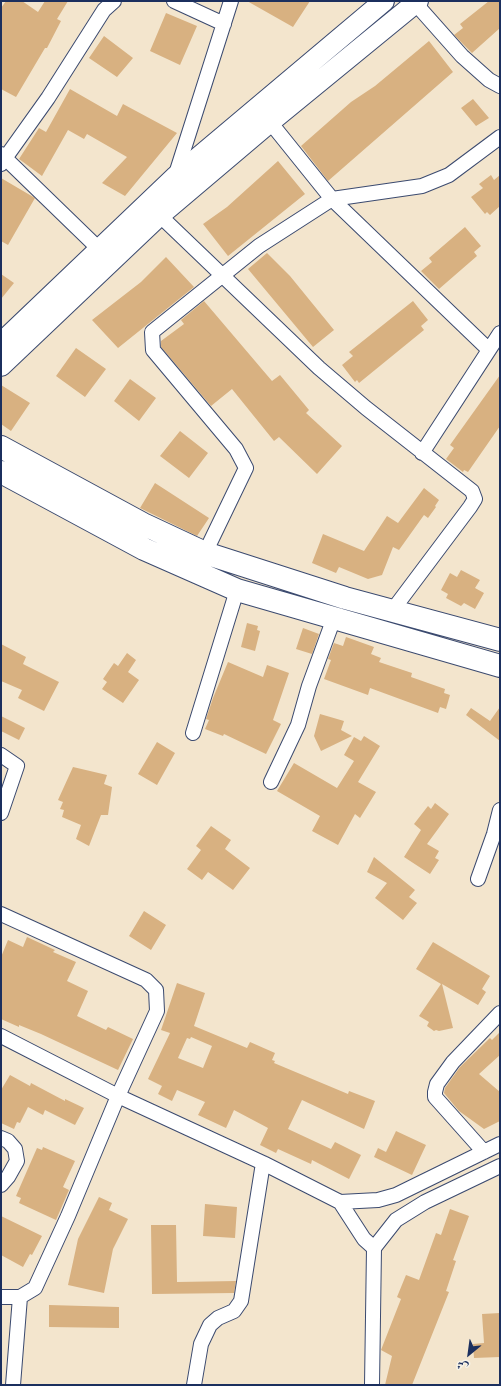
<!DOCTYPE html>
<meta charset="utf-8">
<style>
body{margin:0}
#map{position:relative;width:501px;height:1386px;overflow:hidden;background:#f3e5cd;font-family:Vollkorn,Amiri,serif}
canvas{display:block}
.frame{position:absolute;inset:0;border:2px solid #1b2f5e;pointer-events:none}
.north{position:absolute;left:449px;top:1334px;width:40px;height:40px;-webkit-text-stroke:3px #f7f3e8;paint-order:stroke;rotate:209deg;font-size:11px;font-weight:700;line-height:16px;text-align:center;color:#1b2f5e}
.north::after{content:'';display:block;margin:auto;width:14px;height:18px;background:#1b2f5e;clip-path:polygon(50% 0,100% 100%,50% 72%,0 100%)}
</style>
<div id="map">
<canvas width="501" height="1386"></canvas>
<div class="frame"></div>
<div class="north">ش</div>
</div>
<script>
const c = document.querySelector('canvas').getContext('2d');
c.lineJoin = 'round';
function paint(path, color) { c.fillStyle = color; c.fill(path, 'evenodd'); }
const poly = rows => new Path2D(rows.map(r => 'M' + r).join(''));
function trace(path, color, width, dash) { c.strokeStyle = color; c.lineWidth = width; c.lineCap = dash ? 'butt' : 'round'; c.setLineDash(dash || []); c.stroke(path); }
paint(poly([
 [6,1,22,1,38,12,45,1,68,1,57,19,61,21,47,48,45,48,16,97,1,89,1,8],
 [247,1,310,1,293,27],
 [489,1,500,1,500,28,472,53,454,35,463,28,460,24],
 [166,13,197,26,180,65,150,51],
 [104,36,133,58,117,77,89,58],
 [429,41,453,72,328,181,301,146,351,102,375,86],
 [70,89,117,116,123,104,177,133,125,196,102,183,127,157,87,134,84,139,68,130,42,176,19,159,39,128,46,132],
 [473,99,489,118,476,126,461,108],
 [278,161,305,194,228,256,203,224,227,207],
 [491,175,494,180,500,175,500,206,490,215,487,212,485,214,471,197,483,188,479,184],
 [1,178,35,198,8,245,1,241],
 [465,227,481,246,474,252,477,256,439,289,421,271,432,262,429,258],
 [267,253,290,276,334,330,313,347,248,269],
 [166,257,194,287,118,348,92,320,141,282],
 [1,274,14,283,1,299],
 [204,301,272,381,280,375,309,410,306,413,342,446,317,474,279,437,274,441,232,389,211,406,161,347,161,341,184,324,181,320],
 [413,301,428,320,421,326,424,330,359,383,357,380,355,382,342,365,353,356,349,352],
 [76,348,106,369,85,397,56,376],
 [500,375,500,426,468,472,464,470,463,472,446,459,454,448,450,445],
 [130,379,156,398,139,421,114,401],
 [1,385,30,403,11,431,1,424],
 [180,431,208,453,189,478,160,456],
 [155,483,209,518,197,536,140,508],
 [424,488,439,500,435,506,436,507,428,518,424,515,399,550,393,547,382,575,368,579,339,567,336,573,312,563,323,534,364,551,387,516,398,523],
 [461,570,480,580,475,588,484,593,475,609,464,603,461,606,446,598,448,594,441,590,450,573,457,577],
 [247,623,258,626,257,630,260,631,255,651,241,647],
 [303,628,319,634,312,654,296,649],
 [346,637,374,647,371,654,381,658,379,662,412,673,411,677,445,689,444,693,450,695,446,709,440,707,438,713,370,688,368,695,324,679,331,660,328,659,334,643,343,646],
 [1,644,26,657,23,664,59,682,44,711,18,698,22,690,1,681],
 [127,653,136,660,128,672,139,680,123,703,102,689,107,682,103,679,114,663,118,666],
 [228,662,263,677,267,665,289,673,273,720,281,724,266,754,224,734,223,736,205,729,209,720,206,719,213,698],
 [500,707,500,741,466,715,471,708,490,721],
 [320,714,344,721,341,730,352,736,321,751,314,736],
 [1,716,25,728,19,740,1,731],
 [364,736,380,746,358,782,376,792,360,818,355,814,338,845,312,831,320,816,277,791,294,763,337,788,354,761,344,755,354,737,361,741],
 [157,742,175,753,157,785,138,774],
 [73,767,107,775,104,784,112,787,108,815,101,815,89,846,76,839,81,825,62,817,64,810,60,809,63,802,58,800],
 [435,803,449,814,427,844,439,851,435,858,439,860,430,874,404,857,421,830,414,824,428,806,431,809],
 [211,826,231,840,225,849,250,868,233,890,208,872,202,880,187,869,201,850,196,846],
 [374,857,415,890,409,897,417,903,403,920,375,898,387,883,367,872],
 [144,911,166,925,151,950,129,936],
 [27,937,55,950,53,952,76,962,67,981,88,991,77,1016,106,1030,108,1027,133,1039,118,1070,41,1034,19,1025,19,1027,1,1019,1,957,8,940,23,947],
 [433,942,490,976,482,989,486,992,478,1005,442,984,453,1028,439,1031,436,1030,434,1031,427,1026,429,1022,419,1016,441,984,416,969],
 [177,983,205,993,194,1026,247,1048,250,1042,275,1053,272,1060,275,1061,274,1063,348,1094,349,1091,375,1101,364,1129,302,1100,288,1129,331,1149,335,1142,361,1155,349,1179,312,1160,311,1164,278,1149,276,1153,260,1145,268,1128,234,1110,226,1128,198,1115,205,1102,177,1090,172,1101,158,1094,162,1086,148,1079,170,1033,161,1030],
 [191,1037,212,1046,203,1068,178,1058,187,1038,190,1039],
 [500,1032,500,1055,479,1074,500,1092,500,1121,484,1129,459,1111,444,1093,445,1088,460,1067,490,1038,492,1040],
 [10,1075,30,1086,31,1083,65,1101,65,1099,84,1108,75,1125,45,1110,43,1115,28,1107,20,1123,17,1122,14,1129,1,1123,1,1090],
 [396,1131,426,1145,412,1175,374,1157,378,1148,386,1152],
 [43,1147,75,1161,63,1187,69,1190,56,1220,19,1203,21,1198,16,1196,37,1148,42,1150],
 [99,1197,112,1203,109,1210,128,1219,113,1249,104,1293,68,1285,78,1239],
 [205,1204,237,1207,235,1238,203,1236],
 [450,1209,469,1216,453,1260,456,1261,446,1291,449,1292,412,1385,385,1385,392,1356,381,1350,401,1299,397,1297,406,1275,419,1280,436,1233,441,1235],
 [1,1216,42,1236,32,1255,30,1254,23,1267,1,1255],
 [151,1225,176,1225,177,1282,236,1281,234,1293,152,1294],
 [49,1305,119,1307,119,1328,49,1327],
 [500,1313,500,1357,474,1358,473,1344,484,1343,482,1314]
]), '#d8b181');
const street = poly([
 [174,1,224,24],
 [415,3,462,56,489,80,500,86],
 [270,122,332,199,489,350],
 [1,154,99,249],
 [1,164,48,98,104,10,114,1],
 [175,177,231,1],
 [153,209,319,368,366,408,472,491,475,499,470,507,392,611],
 [422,453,500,333],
 [205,553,246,468,236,449,153,350,152,332,259,246,332,199,422,186,449,175,500,137],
 [193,733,237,590],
 [1,755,17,766,1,813],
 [271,782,298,725,309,686,334,618],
 [478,879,494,834,500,810],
 [1,914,146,980,156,990,157,1011,118,1096,68,1216,35,1288,20,1297,1,1297],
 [1,1036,118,1096,263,1163,340,1202,378,1200,396,1195,500,1144],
 [1,1138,8,1141,15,1149,17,1161,8,1177,1,1185],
 [484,1152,435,1097,435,1092,437,1084,453,1062,500,1013],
 [340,1202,364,1239,374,1248],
 [13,1385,20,1297],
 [194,1385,201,1344,210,1325,218,1318,234,1311,241,1301,263,1163],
 [372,1385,374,1248,396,1220,425,1202,500,1166]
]);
const secondary = poly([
 [1,343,175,177,384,1],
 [1,366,159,216,270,122,418,1]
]);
const primary = poly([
 [1,447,143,524,205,553,345,598,500,640],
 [1,472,144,549,237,590,500,666]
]);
trace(street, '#3b4a6f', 16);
trace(secondary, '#3b4a6f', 22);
trace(primary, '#3b4a6f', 24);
trace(street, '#fff', 14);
trace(secondary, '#fff', 20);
trace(primary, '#fff', 22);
</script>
